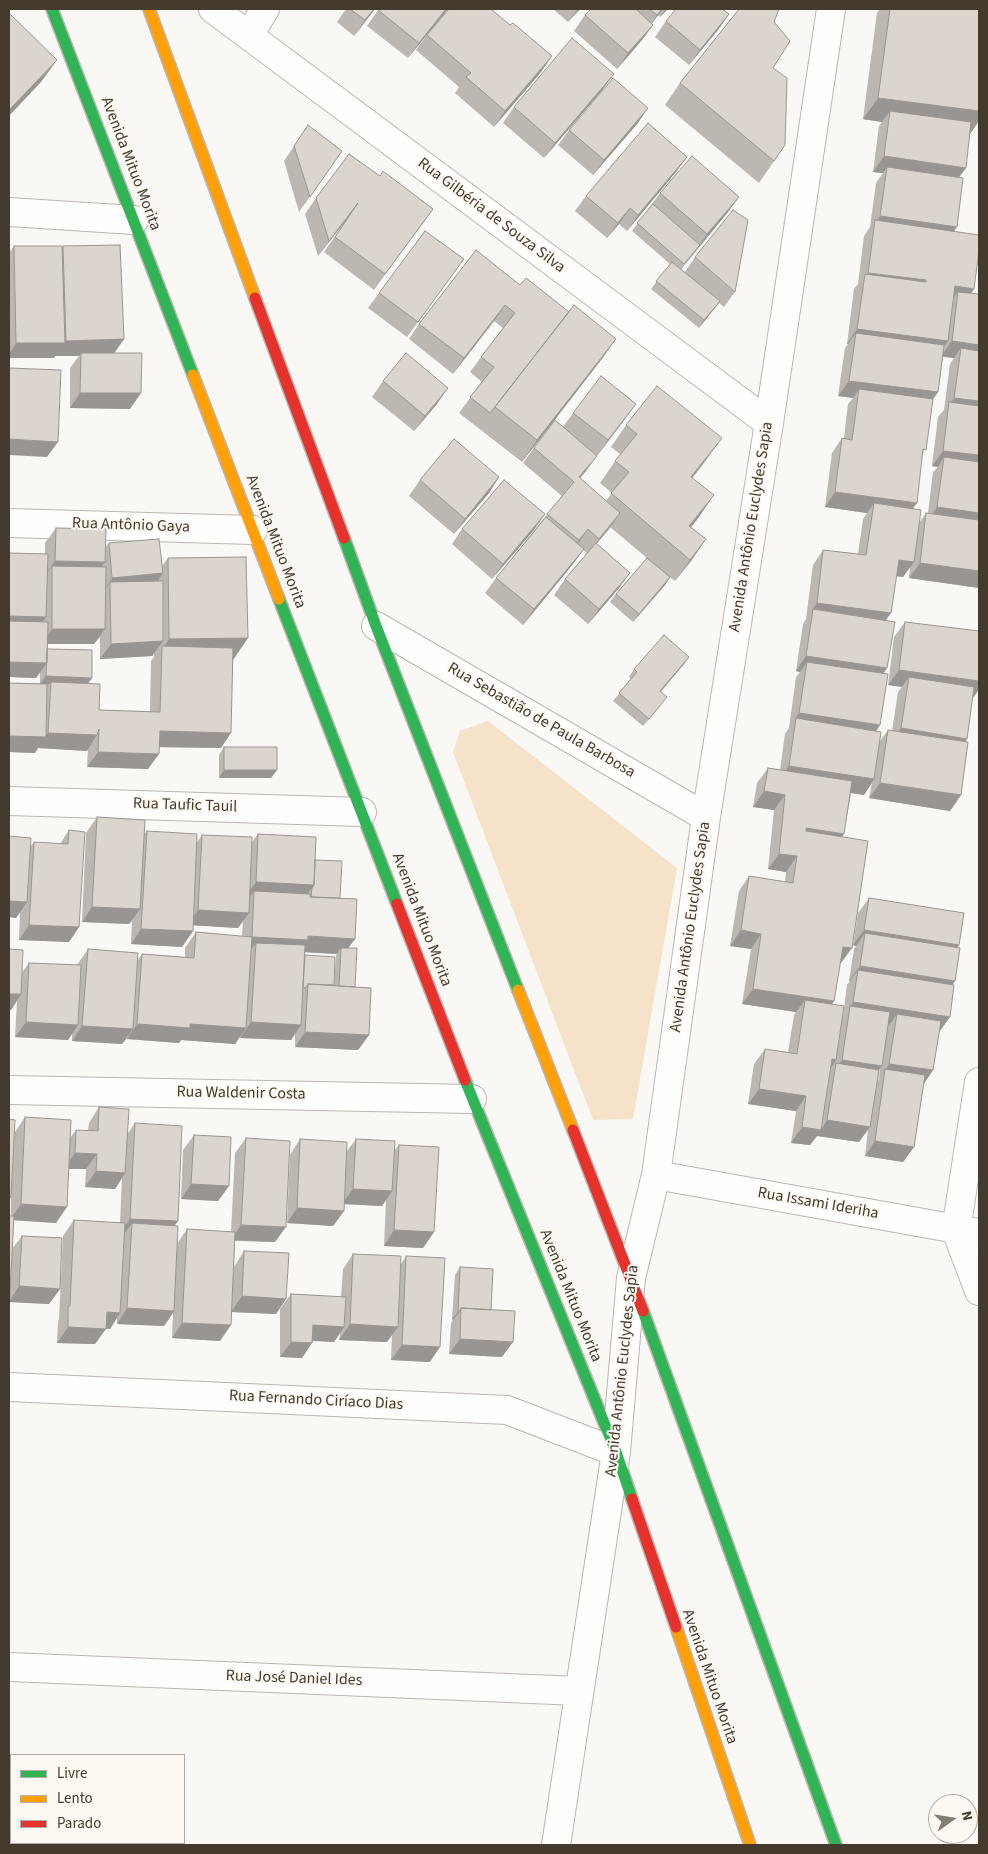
<!DOCTYPE html>
<meta charset="utf-8">
<style>
body{margin:0}
#map{position:relative;width:988px;height:1854px;overflow:hidden;background:#faf8f5;font-family:"Source Sans 3",sans-serif}
canvas{display:block}
.frame{position:absolute;inset:0;border:10px solid #443b2e;pointer-events:none}
.legend{position:absolute;left:10px;top:1754px;width:175px;height:90px;box-sizing:border-box;background:#fdf8f2;border:1px solid #b3aca4;margin:0;padding:6px 9px;list-style:none;font-size:15px;color:#443b2e}
.legend li{display:flex;align-items:center;gap:10px;height:25px}
.legend b{width:25px;border:1px solid #b3aca4}
.north{position:absolute;left:928px;top:1794px;width:50px;height:50px;box-sizing:border-box;background:#fdf8f2;border:1px solid #b3aca4;border-radius:50%;rotate:77deg;font-size:14px;font-weight:700;line-height:20px;text-align:center;color:#443b2e}
.north::after{content:'';display:block;margin:auto;width:18px;height:22px;background:#847d74;clip-path:polygon(50% 0,100% 100%,50% 72%,0 100%)}
</style>
<div id="map">
<canvas width="988" height="1854"></canvas>
<div class="frame"></div>
<ul class="legend">
<li><b style="height:6px;background:#30b455"></b>Livre</li>
<li><b style="height:6px;background:#ff9f0a"></b>Lento</li>
<li><b style="height:6px;background:#e5322d"></b>Parado</li>
</ul>
<div class="north">N</div>
</div>
<script>
const c = document.querySelector('canvas').getContext('2d');
c.lineJoin = 'round';
function paint(path, color) { c.fillStyle = color; c.fill(path, 'evenodd'); }
const poly = rows => new Path2D(rows.map(r => 'M' + r).join(''));
function trace(path, color, width, dash) { c.strokeStyle = color; c.lineWidth = width; c.lineCap = dash ? 'butt' : 'round'; c.setLineDash(dash || []); c.stroke(path); }
function drawText(font, color, halo, rows, align = 'center') {
  c.font = font + ' "Source Sans 3",sans-serif'; c.lineWidth = 4; c.setLineDash([]); c.textBaseline = 'middle'; c.strokeStyle = halo; c.fillStyle = color; for (const [text, x, y, turn = 0] of rows) {
    c.save(); c.translate(x, y); c.rotate((+turn || 0) * Math.PI / 180); c.textAlign = isNaN(turn) ? turn : align; if (halo) c.strokeText(text, 0, 0); c.fillText(text, 0, 0); c.restore();
  }
}
paint(poly([
 [488,721,677,868,633,1119,593,1120,453,752,460,731]
]), '#f6e2c8');
const street = poly([
 [213,9,769,423],
 [249,35,265,9],
 [9,212,134,220],
 [9,523,253,530],
 [376,626,706,817],
 [9,801,362,812],
 [979,1082,956,1230,979,1291],
 [9,1090,472,1099],
 [656,1175,979,1233],
 [9,1387,507,1410,616,1452],
 [9,1667,579,1691],
 [556,1845,616,1452,631,1278,656,1175,706,817,769,423,831,9]
]);
const fast = poly([
 [52,9,193,375],
 [344,538,376,626,518,990],
 [279,599,397,904],
 [465,1080,616,1452,632,1499],
 [643,1311,836,1845]
]);
const slow = poly([
 [149,9,255,298],
 [193,375,279,599],
 [518,990,573,1130],
 [676,1627,750,1845]
]);
const jam = poly([
 [255,298,344,538],
 [397,904,465,1080],
 [573,1130,643,1311],
 [632,1499,676,1627]
]);
trace(street, '#bbb6af', 30);
trace(fast, '#bbb6af', 14);
trace(slow, '#bbb6af', 14);
trace(jam, '#bbb6af', 14);
trace(street, '#fefefe', 28);
trace(fast, '#30b455', 11);
trace(slow, '#ff9f0a', 11);
trace(jam, '#e5322d', 11);
paint(poly([
 [346,9,375,9,354,36,337,22],
 [379,9,448,9,408,58,367,26],
 [553,9,580,9,568,22],
 [591,9,668,9,660,17,658,15,652,23,653,25,642,40,617,69,574,31,585,15],
 [880,9,979,9,970,134,959,177,954,231,971,293,979,588,909,578,910,567,903,577,896,576,886,620,884,674,876,731,880,741,888,730,892,731,898,692,902,687,888,685,894,637,905,622,974,697,972,696,967,739,964,742,961,795,950,811,869,798,872,783,864,795,851,793,844,834,842,837,841,963,840,963,834,1001,832,1004,843,1016,847,985,850,981,849,981,854,949,856,946,853,945,858,913,869,898,959,945,956,948,955,981,952,985,950,1017,939,1032,933,1070,924,1084,914,1147,903,1162,865,1156,868,1129,859,1142,817,1136,810,1145,791,1143,796,1111,748,1104,754,1064,765,1049,788,1052,794,1015,796,1012,742,1004,751,949,730,946,739,891,749,876,785,882,786,872,768,869,774,810,753,807,757,783,768,768,780,770,785,734,789,728,796,677,800,672,796,671,803,624,806,619,813,565,823,550,858,554,863,519,867,513,825,507,832,453,842,438,844,438,848,404,853,398,838,396,845,348,848,344,847,344,854,289,858,284,864,236,870,227,876,183,883,173,873,172,879,126,882,122,863,119,877,13],
 [943,357,954,358,950,364,944,410,938,417,932,466,938,467,933,472,928,513,926,513,919,523,913,508,933,399,938,392],
 [880,1068,879,1079,878,1081,879,1070],
 [729,14,718,30,689,65,655,37,666,21],
 [774,22,773,68,785,145,759,183,665,105,680,83],
 [510,25,552,56,541,72,494,127,455,93,459,87,416,50,427,35],
 [603,89,544,158,503,123,514,107],
 [638,123,593,175,558,145,569,130],
 [308,125,342,151,299,212,284,161],
 [687,157,676,172,627,231,619,224,607,238,575,211,586,196],
 [380,176,433,209,374,290,324,252,347,219,318,256,305,214,316,198],
 [660,193,728,212,681,269,685,272,695,257,735,292,724,307,719,303,699,328,651,289,670,264,632,231],
 [14,246,62,248,63,246,124,339,114,353,130,409,70,408,70,368,79,356,55,356,54,358,9,358,9,253],
 [453,274,407,337,368,308,379,293],
 [520,285,616,339,601,360,522,462,459,413,482,382,470,372,503,328,494,321,453,374,409,339,419,324],
 [383,381,437,404,414,431,372,397],
 [573,413,625,419,597,456,591,452,586,471,580,478,606,501,612,493,600,483,620,454,611,447,626,425,706,460,692,478,699,517,691,527,706,539,691,561,675,581,670,577,665,585,633,622,610,602,616,594,647,558,610,527,596,544,619,588,588,624,554,595,565,579,587,553,583,550,573,564,523,625,485,593,496,578,562,496,523,463,534,448,563,427],
 [499,477,489,493,454,534,409,496,420,480],
 [56,528,105,548,109,543,162,566,168,558,248,638,233,659,221,748,159,747,148,769,87,767,88,749,87,751,38,748,35,753,9,752,9,683,40,683,40,672,36,678,9,677,9,553,45,554,45,543],
 [100,637,100,659,152,656,154,654,154,657,151,661,150,712,99,710,88,683,92,678,47,649,47,644,94,644],
 [462,529,534,530,492,579,452,544],
 [689,657,684,664,661,692,661,705,643,726,613,701,631,679,629,677,634,669],
 [224,747,271,778,219,778,219,755],
 [97,817,144,834,147,831,197,842,202,835,252,842,258,834,315,860,340,898,355,939,348,948,355,987,369,1035,358,1050,295,1047,295,1033,291,1040,240,1038,241,1035,235,1044,181,1040,179,1043,127,1039,127,1038,122,1044,72,1041,72,1034,68,1040,15,1037,17,1001,11,1010,22,972,29,963,77,965,88,949,137,961,142,954,185,957,185,948,196,932,242,936,243,921,238,928,193,925,193,931,182,947,131,944,132,921,129,924,82,922,86,833],
 [305,952,337,954,336,956,334,985,305,955],
 [69,830,79,927,69,942,19,940,20,912,16,918,9,917,9,836,31,846,34,842,60,844],
 [99,1107,128,1133,135,1123,175,1225,177,1244,187,1229,231,1232,235,1153,246,1138,275,1242,235,1241,234,1267,244,1251,286,1299,276,1314,232,1312,220,1341,172,1338,173,1313,164,1326,117,1324,117,1318,110,1329,106,1328,95,1344,57,1343,58,1321,59,1319,63,1236,74,1220,120,1223,122,1178,115,1189,85,1187,86,1169,69,1169,56,1223,14,1220,12,1249,22,1236,60,1289,49,1304,10,1302,11,1197,9,1201,9,1119,15,1132,25,1117,70,1138,76,1130,88,1130,89,1123],
 [194,1135,229,1186,218,1201,181,1199,183,1150],
 [300,1139,347,1151,356,1139,394,1151,399,1145,434,1232,423,1248,384,1246,386,1200,382,1206,344,1204,344,1211,333,1226,287,1223,290,1155],
 [353,1254,401,1264,406,1256,430,1362,391,1360,392,1334,387,1342,339,1340,340,1333,334,1342,313,1341,302,1358,280,1357,280,1309,291,1294,341,1297,343,1269],
 [460,1267,491,1310,502,1357,449,1354,451,1323,453,1320,452,1319,455,1275]
]), '#bcb7b1');
paint(poly([
 [374,9,375,9,354,36,365,20],
 [446,9,448,9,408,58,419,43],
 [578,9,580,9,568,22],
 [662,9,663,9,646,31,657,15],
 [666,9,668,9,660,17],
 [729,14,718,30,689,65,700,50],
 [653,25,642,40,617,69,628,53],
 [552,56,541,72,494,127,505,111],
 [57,60,41,82,9,116,9,110],
 [614,74,603,89,544,158,555,143],
 [878,98,979,111,979,121,970,134,890,111,882,122,863,119],
 [648,108,638,123,593,175,604,160],
 [884,156,966,168,955,183,887,167,883,173,873,172],
 [687,157,676,172,627,231,638,215],
 [739,197,728,212,679,272,697,249,707,234],
 [358,203,348,218,318,256,329,241],
 [630,208,619,224,607,238,618,223],
 [880,216,957,227,946,242,874,225],
 [868,273,926,280,915,295,864,277],
 [955,286,974,289,964,304,958,292,950,302],
 [720,301,714,309,699,328,704,320],
 [505,305,494,321,453,374,464,358],
 [857,329,948,341,937,356,856,333,848,344,847,344],
 [124,339,113,355,81,353,79,356,55,356,54,358,9,358,9,354,16,343,64,343,66,341],
 [616,339,601,360,522,462,537,440],
 [952,341,979,345,979,362,961,348,954,358,941,356],
 [849,381,938,392,927,408,859,389,853,398,838,396],
 [448,388,437,404,414,431,425,416],
 [80,393,141,393,130,409,70,408],
 [954,398,979,401,979,418,949,406],
 [636,404,625,419,597,456,608,440],
 [722,438,706,460,676,499,691,477],
 [9,439,58,442,47,457,9,455],
 [943,451,979,455,979,472,944,457,938,467,932,466],
 [597,456,586,471,568,492,579,477],
 [499,477,489,493,454,534,465,519],
 [835,492,917,503,906,518,874,503,867,513,825,507],
 [714,495,699,517,674,548,689,526],
 [937,507,979,513,979,530,927,523],
 [620,513,609,529,588,554,599,539],
 [545,514,534,530,492,579,503,564],
 [588,529,577,545,568,556,579,540],
 [706,539,691,561,675,581,690,560],
 [584,549,573,564,523,625,534,609],
 [899,560,914,562,903,577,888,575],
 [55,561,105,562,94,578,52,566,45,576,44,576],
 [920,563,979,571,979,588,909,578],
 [163,573,153,588,110,582,103,593,102,593,112,578],
 [630,573,619,588,588,624,599,609],
 [670,577,665,585,633,622,639,614],
 [817,603,891,613,880,628,813,609,806,619],
 [9,616,46,617,36,632,9,632],
 [52,629,105,629,94,644,41,644],
 [248,638,233,660,162,650,169,639],
 [163,641,152,656,100,659,111,644],
 [806,656,887,668,877,684,807,662,800,672,796,671],
 [689,657,684,664,654,699,660,691],
 [9,662,47,663,36,678,9,677],
 [899,670,979,681,979,689,974,697,907,688,909,677,902,687,888,685],
 [46,676,92,678,86,686,51,682,49,684,40,684],
 [799,713,880,725,870,741,796,718,789,728],
 [901,728,967,739,956,754,890,743],
 [160,731,231,733,221,748,149,747],
 [48,733,97,735,87,751,38,748,35,753,9,752,9,736,45,737],
 [98,752,159,754,148,769,87,767],
 [789,766,874,779,864,795,778,782],
 [224,770,277,770,271,778,219,778],
 [880,783,961,795,950,811,869,798],
 [764,791,785,795,774,810,753,807],
 [806,828,844,834,833,850,796,844],
 [779,854,797,856,786,872,768,869],
 [256,882,314,885,303,900,254,891,250,897,245,897],
 [9,901,27,902,16,918,9,917],
 [92,907,140,909,129,924,82,922],
 [198,910,249,913,238,928,188,925],
 [29,925,79,927,69,942,19,940],
 [141,929,193,931,182,947,131,944],
 [741,930,761,934,751,949,730,946],
 [864,930,959,945,948,960,865,933,856,946,853,945],
 [308,936,355,939,344,954,341,948,337,954,300,952,256,943,249,952,252,937],
 [843,947,852,948,841,963,832,962],
 [860,966,955,981,944,996,858,970,850,981,849,981],
 [753,989,834,1001,824,1017,805,1000,796,1012,742,1004],
 [9,994,21,994,11,1010,9,1010],
 [853,1002,950,1017,939,1032,897,1014,889,1025,848,1018,850,1008],
 [26,1022,78,1025,68,1040,15,1037],
 [251,1022,301,1025,291,1040,240,1038],
 [137,1024,190,1024,246,1028,235,1044,181,1040,179,1043,127,1039],
 [82,1026,133,1029,122,1044,72,1041],
 [305,1032,369,1035,358,1050,295,1047],
 [832,1059,836,1060,826,1075],
 [842,1060,882,1066,871,1081,835,1070],
 [889,1064,933,1070,923,1085,885,1069,879,1079],
 [759,1089,806,1096,796,1111,748,1104],
 [827,1120,870,1127,859,1142,817,1136,810,1145,791,1143,802,1127,821,1130],
 [875,1141,914,1147,903,1162,865,1156],
 [75,1153,97,1154,86,1169,64,1169],
 [96,1171,125,1173,115,1189,85,1187],
 [191,1184,229,1186,218,1201,181,1199],
 [353,1189,392,1191,382,1206,342,1204],
 [21,1204,67,1207,56,1223,10,1220],
 [297,1208,344,1211,333,1226,287,1223],
 [130,1219,178,1221,167,1236,132,1223,124,1234,119,1234],
 [241,1225,286,1227,275,1242,231,1240],
 [394,1230,434,1232,423,1248,384,1246],
 [19,1286,60,1289,49,1304,9,1302],
 [242,1296,286,1299,276,1314,231,1312],
 [127,1308,174,1311,164,1326,117,1324],
 [107,1312,120,1313,110,1329,96,1328],
 [458,1312,459,1312,453,1320,452,1319],
 [182,1323,231,1325,220,1341,172,1338],
 [350,1324,398,1327,387,1342,339,1340],
 [313,1325,344,1327,334,1342,303,1340],
 [68,1327,106,1329,95,1344,57,1343],
 [460,1339,513,1342,502,1357,449,1354],
 [291,1342,312,1343,302,1358,280,1357],
 [402,1345,440,1347,430,1362,391,1360]
]), '#999590');
const building = poly([
 [350,9,374,9,365,20,350,9],
 [379,9,446,9,419,43,378,10,379,9],
 [449,9,491,9,510,25,513,23,552,56,505,111,466,77,471,73,427,35,449,9],
 [591,9,636,9,653,25,628,53,585,15,591,9],
 [649,9,662,9,657,15,649,9],
 [676,9,722,9,729,14,700,50,666,21,676,9],
 [739,9,779,9,774,22,790,41,773,68,787,78,785,145,774,161,680,83,739,9],
 [890,9,979,9,979,111,878,98,890,9],
 [9,13,57,60,9,110,9,13],
 [572,38,614,74,555,143,514,107,572,38],
 [613,78,648,108,604,160,569,130,613,78],
 [890,111,971,122,966,168,884,156,890,111],
 [648,123,687,157,638,215,630,208,618,223,586,196,648,123],
 [308,125,342,151,310,197,294,146,308,125],
 [349,154,380,176,383,171,433,209,385,274,335,237,358,203,329,241,316,198,349,154],
 [692,156,739,197,707,234,660,193,692,156],
 [887,167,963,178,957,227,880,216,887,167],
 [653,204,700,245,684,264,637,223,653,204],
 [733,210,748,220,735,292,695,257,733,210],
 [875,220,979,235,979,250,974,289,955,286,948,341,857,329,865,274,926,282,926,280,868,273,875,220],
 [425,231,464,259,418,322,379,293,425,231],
 [120,245,124,339,66,341,63,246,120,245],
 [14,246,62,246,65,343,16,343,14,246],
 [476,250,520,285,526,278,569,312,490,413,470,397,494,367,481,357,515,313,505,305,464,358,419,324,476,250],
 [672,262,720,301,704,320,656,281,672,262],
 [958,292,979,294,979,345,952,341,958,292],
 [574,305,616,339,537,440,495,407,574,305],
 [856,333,944,345,938,392,849,381,856,333],
 [961,348,979,351,979,401,954,398,961,348],
 [81,353,142,353,141,393,80,393,81,353],
 [406,353,448,388,425,416,383,381,406,353],
 [9,368,61,370,58,442,9,439,9,368],
 [601,376,636,404,608,440,573,413,601,376],
 [657,386,722,438,691,477,714,495,689,526,706,539,690,560,611,493,629,472,615,461,637,434,626,425,657,386],
 [859,389,933,399,926,450,923,449,917,503,835,492,842,438,852,440,859,389],
 [949,402,979,406,979,455,943,451,949,402],
 [555,420,597,456,579,477,620,513,599,539,588,529,579,540,547,514,574,482,534,448,555,420],
 [454,439,499,477,465,519,420,480,454,439],
 [944,457,979,462,979,513,937,507,944,457],
 [504,480,545,514,503,564,462,529,504,480],
 [874,503,921,510,914,562,899,560,891,613,817,603,823,550,866,555,874,503],
 [926,513,979,520,979,571,920,563,926,513],
 [546,517,584,549,534,609,496,578,546,517],
 [56,528,106,529,105,562,55,561,56,528],
 [159,539,163,573,112,578,109,543,159,539],
 [596,543,630,573,599,609,565,579,596,543],
 [9,553,48,554,46,617,9,616,9,553],
 [246,557,248,638,169,639,168,558,246,557],
 [647,558,670,577,639,614,616,594,647,558],
 [52,566,106,567,105,629,52,629,52,566],
 [163,581,163,641,111,644,110,582,163,581],
 [813,609,895,622,887,668,806,656,813,609],
 [9,621,48,622,47,663,9,662,9,621],
 [905,622,979,631,979,681,899,670,905,622],
 [664,635,689,657,660,691,667,697,649,719,619,693,637,672,634,669,664,635],
 [162,646,233,648,231,733,160,731,159,754,98,752,99,729,97,735,48,733,51,682,100,684,99,710,160,712,162,646],
 [47,649,92,650,92,678,46,676,47,649],
 [807,662,888,674,880,725,799,713,807,662],
 [909,677,974,687,967,739,901,728,909,677],
 [9,683,47,684,46,737,9,736,9,683],
 [796,718,881,732,874,779,789,766,796,718],
 [888,730,968,742,961,795,880,783,888,730],
 [224,747,277,747,277,770,224,770,224,747],
 [768,768,852,781,844,834,806,828,806,831,868,841,852,948,843,947,834,1001,753,989,761,934,741,930,749,876,793,883,797,856,779,854,785,795,764,791,768,768],
 [97,817,145,820,140,909,92,907,97,817],
 [69,830,85,832,79,927,29,925,34,842,68,844,69,830],
 [147,831,197,834,193,931,141,929,147,831],
 [258,834,316,837,314,885,256,882,258,834],
 [202,835,252,837,249,913,198,910,202,835],
 [9,836,31,838,27,902,9,901,9,836],
 [315,860,342,861,340,898,311,897,312,888,314,885,315,860],
 [254,891,310,894,310,897,357,899,355,939,308,936,308,940,252,937,254,891],
 [869,898,964,913,959,945,864,930,869,898],
 [196,932,252,937,246,1028,190,1024,190,1028,137,1024,142,954,194,958,196,932],
 [865,933,960,948,955,981,860,966,865,933],
 [256,943,305,945,301,1025,251,1022,256,943],
 [341,948,357,948,355,987,339,986,341,948],
 [9,949,23,950,21,994,9,994,9,949],
 [88,949,138,953,133,1029,82,1026,88,949],
 [305,955,335,957,334,985,308,984,306,988,303,987,305,955],
 [29,963,81,965,78,1025,26,1022,29,963],
 [858,970,954,985,950,1017,853,1002,858,970],
 [308,984,371,988,369,1035,305,1032,308,984],
 [805,1000,844,1006,836,1060,832,1059,821,1130,802,1127,806,1096,759,1089,765,1049,797,1054,805,1000],
 [850,1006,890,1012,882,1066,842,1060,850,1006],
 [897,1014,941,1021,933,1070,889,1064,897,1014],
 [836,1063,879,1070,870,1127,827,1120,836,1063],
 [885,1069,925,1075,914,1147,875,1141,885,1069],
 [99,1107,129,1109,125,1173,96,1171,97,1154,75,1153,76,1130,98,1131,99,1107],
 [25,1117,71,1120,67,1207,21,1204,25,1117],
 [9,1119,15,1120,11,1197,9,1197,9,1119],
 [135,1123,182,1126,178,1221,130,1219,135,1123],
 [194,1135,231,1137,229,1186,191,1184,194,1135],
 [246,1138,290,1141,286,1227,241,1225,246,1138],
 [300,1139,347,1142,344,1211,297,1208,300,1139],
 [356,1139,395,1141,392,1191,353,1189,356,1139],
 [399,1145,439,1147,434,1232,394,1230,399,1145],
 [9,1216,14,1216,9,1313,9,1216],
 [74,1220,125,1223,120,1313,107,1312,106,1329,68,1327,68,1306,70,1306,74,1220],
 [132,1223,178,1226,174,1311,127,1308,132,1223],
 [187,1229,235,1232,231,1325,182,1323,187,1229],
 [22,1236,62,1238,60,1289,19,1286,22,1236],
 [244,1251,289,1253,286,1299,242,1296,244,1251],
 [353,1254,401,1256,398,1327,350,1324,353,1254],
 [406,1256,445,1258,440,1347,402,1345,406,1256],
 [460,1267,493,1269,491,1310,461,1308,459,1312,458,1312,460,1267],
 [291,1294,346,1297,344,1327,313,1325,312,1343,291,1342,291,1294],
 [461,1308,515,1311,513,1342,460,1339,461,1308]
]);
paint(building, '#dbd5ce');
trace(building, '#999590', 1);
drawText('16px', '#443b2e', '#fdf8f2', [
 ["Avenida Mituo Morita",130,164,69],
 ["Rua Gilbéria de Souza Silva",491,216,37],
 ["Rua Antônio Gaya",131,526,2],
 ["Avenida Antônio Euclydes Sapia",752,527,-81],
 ["Avenida Mituo Morita",275,542,69],
 ["Rua Sebastião de Paula Barbosa",541,721,30],
 ["Rua Taufic Tauil",185,806,2],
 ["Avenida Mituo Morita",421,920,69],
 ["Avenida Antônio Euclydes Sapia",691,927,-82],
 ["Rua Waldenir Costa",241,1094,1],
 ["Rua Issami Ideriha",818,1204,10],
 ["Avenida Mituo Morita",570,1296,68],
 ["Avenida Antônio Euclydes Sapia",623,1371,-84],
 ["Rua Fernando Ciríaco Dias",316,1401,3],
 ["Avenida Mituo Morita",709,1677,71],
 ["Rua José Daniel Ides",294,1679,2]
]);
</script>
